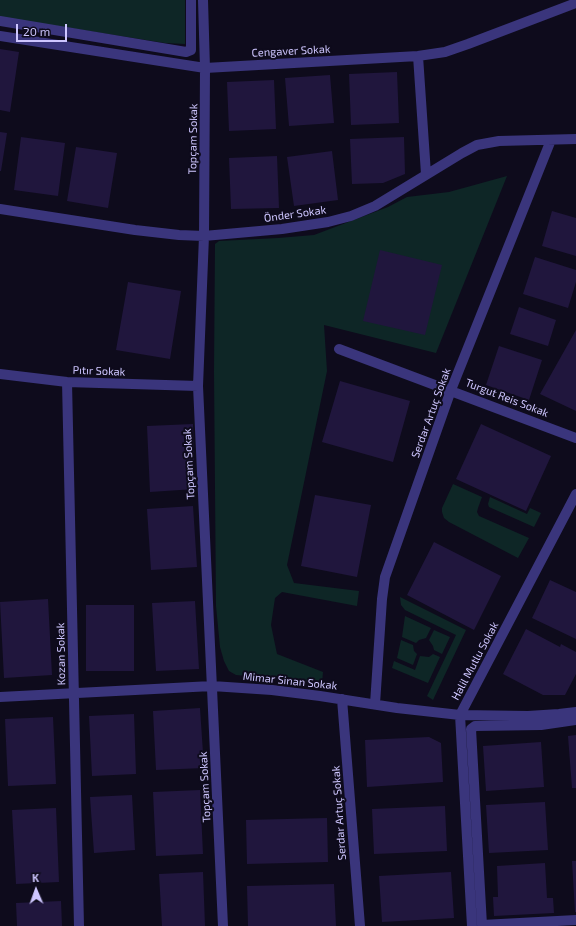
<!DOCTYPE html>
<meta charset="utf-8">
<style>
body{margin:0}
#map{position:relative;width:576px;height:926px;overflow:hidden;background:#0e0b1c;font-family:"Exo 2",sans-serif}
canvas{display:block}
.north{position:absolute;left:16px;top:870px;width:40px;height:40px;-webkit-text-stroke:3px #0e0b1c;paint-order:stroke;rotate:358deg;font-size:11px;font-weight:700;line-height:16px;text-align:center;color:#cec6ff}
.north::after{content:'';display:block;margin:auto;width:14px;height:18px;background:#cec6ff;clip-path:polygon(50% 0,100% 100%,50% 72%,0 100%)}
.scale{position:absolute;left:16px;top:24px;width:51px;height:18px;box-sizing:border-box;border:2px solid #cec6ff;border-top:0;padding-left:5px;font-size:12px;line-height:14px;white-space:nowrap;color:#cec6ff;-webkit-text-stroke:3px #0e0b1c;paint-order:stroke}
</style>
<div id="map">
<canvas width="576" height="926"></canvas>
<div class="north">K</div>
<div class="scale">20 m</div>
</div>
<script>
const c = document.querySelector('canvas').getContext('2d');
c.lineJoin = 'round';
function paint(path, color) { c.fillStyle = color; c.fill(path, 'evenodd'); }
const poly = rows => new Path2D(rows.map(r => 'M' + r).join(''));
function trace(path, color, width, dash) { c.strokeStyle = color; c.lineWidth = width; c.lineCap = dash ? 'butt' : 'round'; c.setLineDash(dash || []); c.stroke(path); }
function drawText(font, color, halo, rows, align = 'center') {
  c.font = font + ' "Exo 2",sans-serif'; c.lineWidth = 4; c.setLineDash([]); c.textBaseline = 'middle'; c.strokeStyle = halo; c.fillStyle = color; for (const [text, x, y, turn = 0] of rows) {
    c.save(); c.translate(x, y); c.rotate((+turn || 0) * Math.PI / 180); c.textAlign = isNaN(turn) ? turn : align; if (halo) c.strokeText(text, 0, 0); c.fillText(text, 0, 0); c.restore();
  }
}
paint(poly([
 [0,0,185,0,185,44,165,43,0,17],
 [507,176,436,353,324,325,327,371,287,565,294,583,359,591,357,606,282,592,275,598,271,625,277,654,323,672,322,683,236,675,229,671,224,661,220,647,216,606,214,372,215,244,219,241,278,238,314,235,388,207,407,197,449,192],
 [453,484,482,497,478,508,477,512,479,516,529,538,518,558,449,522,444,518,442,512,442,508],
 [490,497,527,514,530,508,541,513,534,527,489,507,488,504],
 [400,597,466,630,433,700,427,696,456,635,405,610,401,605],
 [405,616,431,628,426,638,419,640,416,643,402,637],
 [434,630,450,637,442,654,434,650,433,646,429,640],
 [401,640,413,645,414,651,417,654,413,665,397,658],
 [433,654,440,657,428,683,392,668,394,661,415,670,420,656,429,657]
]), '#0e2626');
paint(poly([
 [0,49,19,52,10,112,0,110],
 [397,72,399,123,351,125,349,74],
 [330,75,334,123,289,126,285,78],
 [274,80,276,129,229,131,227,82],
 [0,132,7,133,1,171,0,171],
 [21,137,65,143,58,196,14,190],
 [404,137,405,174,383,183,352,184,350,139],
 [76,147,117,153,108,208,67,201],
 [332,151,338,200,294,206,287,157],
 [277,156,279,208,231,209,229,158],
 [552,211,576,218,576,256,542,246],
 [380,250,442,265,425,335,363,321],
 [535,257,576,270,576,282,568,308,523,294],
 [128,282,181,291,170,359,116,350],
 [519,307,556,320,548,346,510,334],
 [576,330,576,411,540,394],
 [499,346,542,360,529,400,486,385],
 [340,381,410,401,393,462,322,442],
 [193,424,195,489,150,492,147,426],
 [481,424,551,456,526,511,456,479],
 [315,495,371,505,357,577,301,566],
 [193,506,197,567,151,570,147,509],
 [434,542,501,576,474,630,407,595],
 [550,580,576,592,576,639,532,618],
 [48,599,52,675,4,678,0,602],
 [195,601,199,669,156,671,152,603],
 [86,605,134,605,134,671,86,671],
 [526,629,560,647,561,644,576,652,576,674,565,695,543,695,503,674],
 [200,708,204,768,156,770,153,711],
 [134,714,136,774,92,776,89,716],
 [53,717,56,784,8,786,5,719],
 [576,735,576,788,572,788,568,736],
 [429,737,441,743,443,782,367,787,365,740],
 [541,742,544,787,486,791,483,746],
 [200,790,203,854,156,856,153,792],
 [132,795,135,850,94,853,90,797],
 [545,802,548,850,489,853,486,805],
 [445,806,447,851,374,854,372,809],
 [56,808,59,882,16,884,12,810],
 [327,818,328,862,247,864,246,820],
 [572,861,576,861,576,912,575,912],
 [545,863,547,898,553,898,554,913,494,916,493,897,498,897,497,866],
 [203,872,205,926,162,926,159,874],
 [451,872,454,918,382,922,379,876],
 [334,884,336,926,248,926,247,886],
 [61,901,62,926,17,926,16,903]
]), '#20163d');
trace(poly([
 [203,0,205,68,204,236,198,386,223,926],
 [0,21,186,52,191,50,191,0],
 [0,36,205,68,418,56,445,52,468,44,576,3],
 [418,56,426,174],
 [0,209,135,230,179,235,204,236,282,229,328,222,351,216,375,206,462,153,477,145,499,141,576,139],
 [339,349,576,438],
 [0,374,67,382,198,386],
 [67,382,79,926],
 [0,697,212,686,272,690,320,696,397,708,460,715,528,716,559,714,576,712],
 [342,699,360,926],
 [375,704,382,599,385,577,451,390,551,140],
 [576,720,541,725,475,726,471,729,482,925,576,920],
 [472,926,460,715,576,494]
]), '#3a357c', 10);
drawText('11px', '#cec6ff', '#0e0b1c', [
 ["Cengaver Sokak",291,51,-3],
 ["Topçam Sokak",193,139,-89],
 ["Önder Sokak",295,214,-8],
 ["Pıtır Sokak",99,371,2],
 ["Turgut Reis Sokak",507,398,21],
 ["Serdar Artuç Sokak",431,413,-70],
 ["Topçam Sokak",189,464,-93],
 ["Kozan Sokak",61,654,-91],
 ["Halil Mutlu Sokak",475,661,-62],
 ["Mimar Sinan Sokak",290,681,6],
 ["Topçam Sokak",205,787,-93],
 ["Serdar Artuç Sokak",339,813,-94]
]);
</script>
